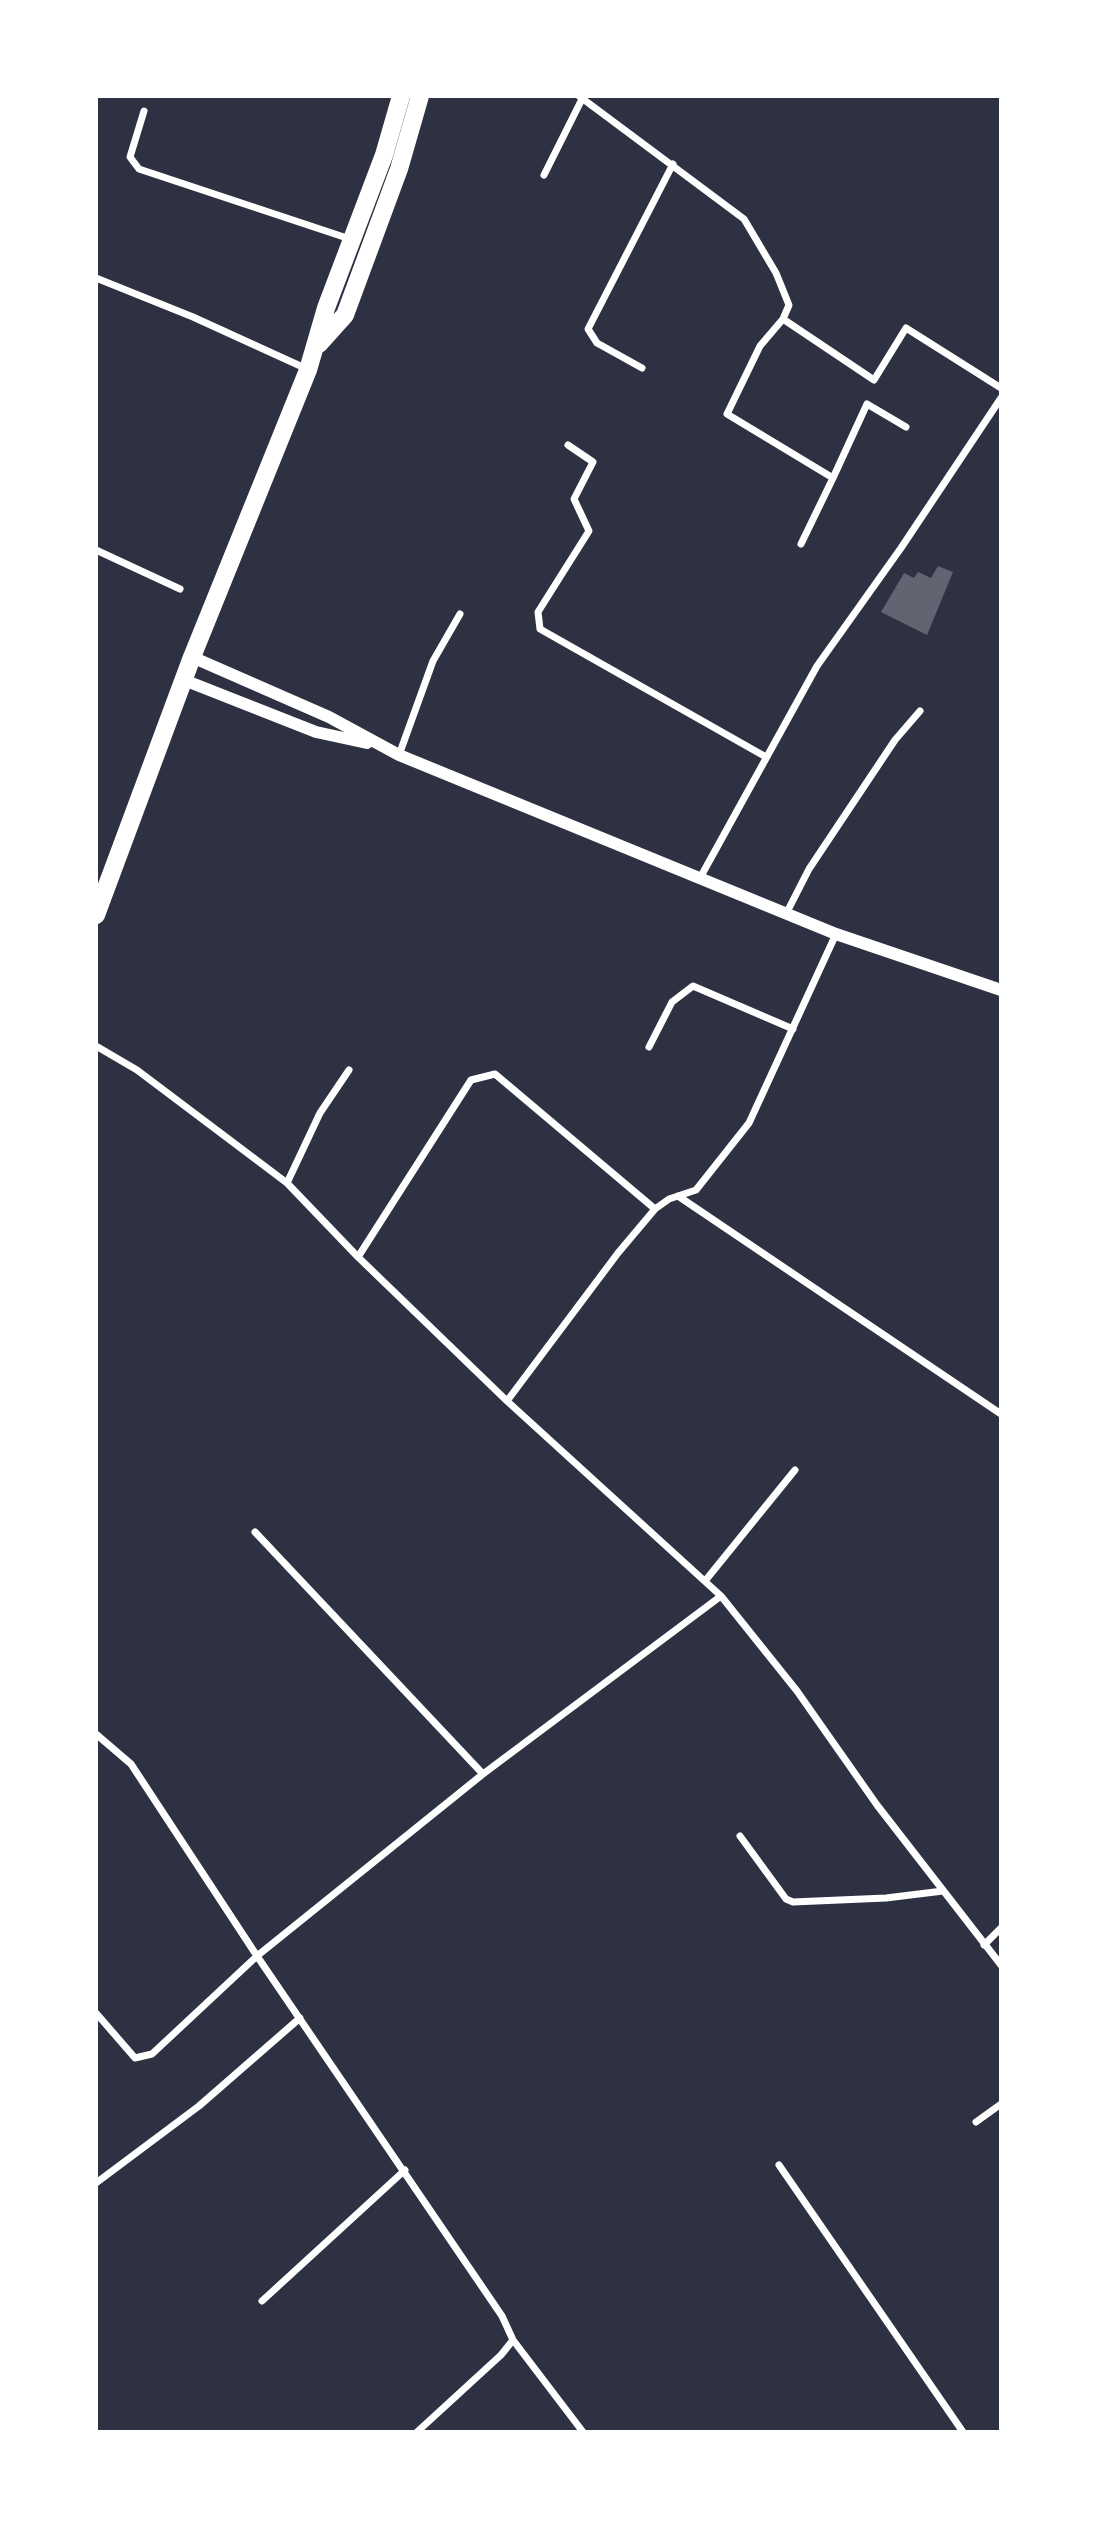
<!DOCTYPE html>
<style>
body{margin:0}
#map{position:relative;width:1097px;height:2528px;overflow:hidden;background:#2d3142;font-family:Signika,sans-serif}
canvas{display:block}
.frame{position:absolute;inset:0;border:98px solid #fff;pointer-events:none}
</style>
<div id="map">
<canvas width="1097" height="2528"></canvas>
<div class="frame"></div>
</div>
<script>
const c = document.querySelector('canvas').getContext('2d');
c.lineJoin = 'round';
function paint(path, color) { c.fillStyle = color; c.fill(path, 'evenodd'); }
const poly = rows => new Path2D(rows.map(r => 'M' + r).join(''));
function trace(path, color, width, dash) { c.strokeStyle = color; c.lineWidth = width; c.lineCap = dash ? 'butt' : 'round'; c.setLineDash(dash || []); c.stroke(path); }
paint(poly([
 [938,566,953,572,927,635,881,612,904,573,914,578,918,572,931,578]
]), '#626471');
trace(poly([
 [579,96,744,219,776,273,789,305,783,319,874,380,906,328,1001,388],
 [144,111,130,157,139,169,353,240],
 [544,175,582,99],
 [96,278,193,317,307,369],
 [783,319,760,346,727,414,833,478,801,544],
 [642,368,597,343,588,329,673,164],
 [568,445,593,462,574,499,589,531,538,612,540,629,766,757],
 [833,478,867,404,906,427],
 [96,550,180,589],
 [399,755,433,661,460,614],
 [700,878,817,666,901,548,1001,398],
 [786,914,809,869,895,740,920,711],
 [96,1046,137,1070,287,1183,358,1257,507,1401,721,1596,797,1691,877,1805,1001,1965],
 [649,1047,672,1002,693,986,793,1029],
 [287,1183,320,1113,349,1070],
 [678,1196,1001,1414],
 [358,1257,471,1080,495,1074,655,1209],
 [507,1401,618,1253,655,1209,669,1199,696,1190,749,1123,836,934],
 [255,1532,483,1774],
 [705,1581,795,1470],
 [96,1734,131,1764,257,1956,502,2316,513,2340,501,2355,417,2432],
 [740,1836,786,1899,793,1902,886,1898,943,1891],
 [984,1945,1001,1928],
 [96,2013,135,2058,152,2054,257,1956,483,1774,721,1596],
 [976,2122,1001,2104],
 [779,2165,963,2432],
 [96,2183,199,2106,300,2018],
 [262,2301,405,2170],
 [513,2340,583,2432]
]), '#fff', 7);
trace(poly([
 [192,657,329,717,399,755,836,934,1001,990],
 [184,680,316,732,367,743]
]), '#fff', 12);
trace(poly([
 [319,344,345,315,399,169,420,96],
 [96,915,192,657,308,370,326,308,384,155,401,96]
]), '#fff', 18);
</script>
